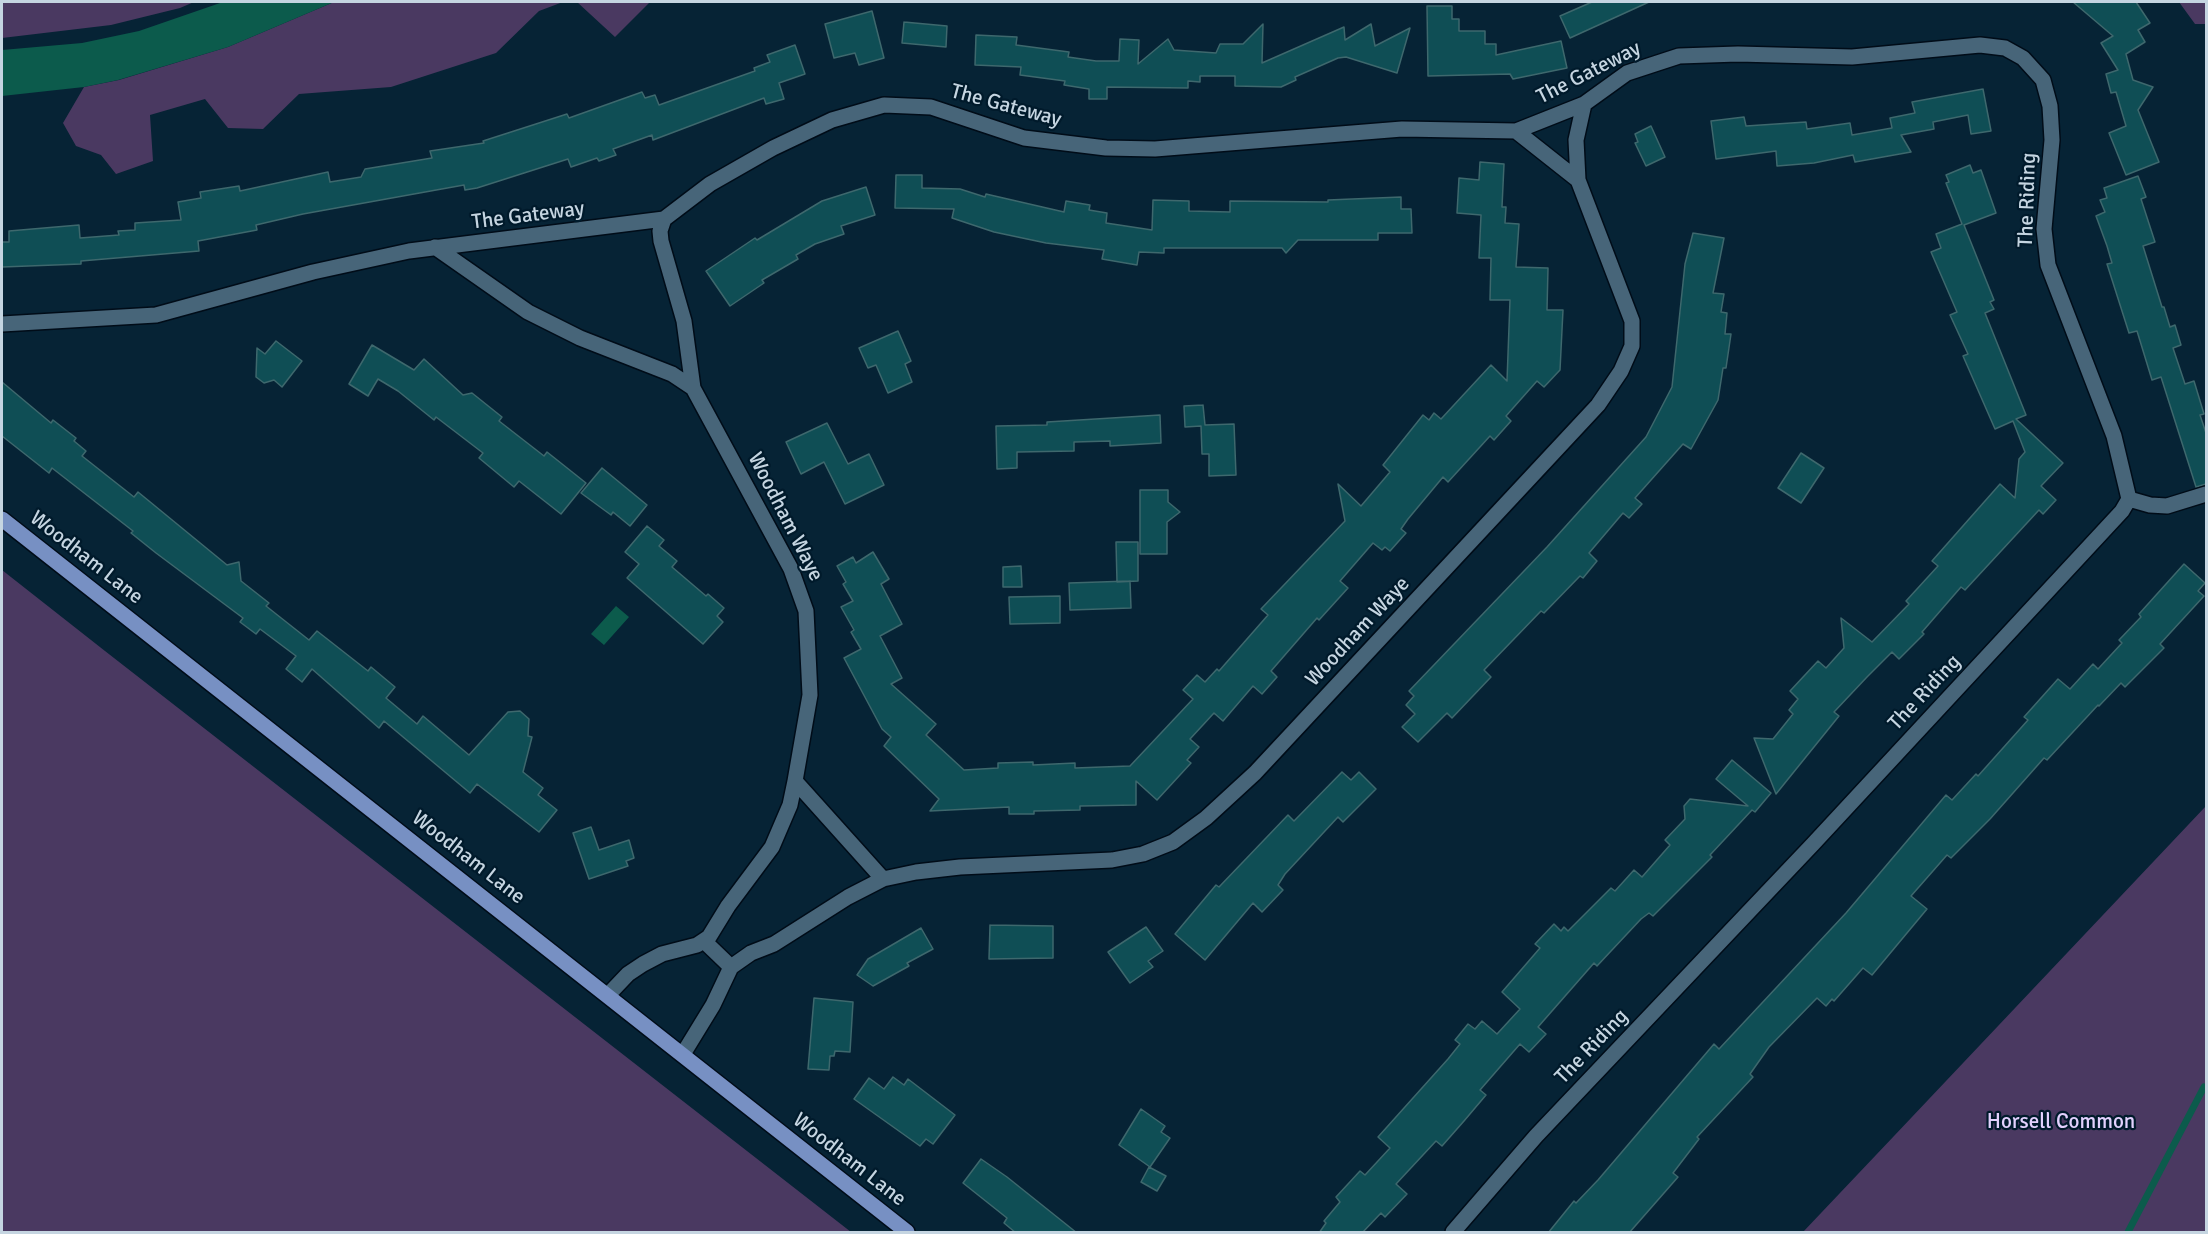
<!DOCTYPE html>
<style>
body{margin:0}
#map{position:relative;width:2208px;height:1234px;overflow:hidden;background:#062335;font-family:Signika,sans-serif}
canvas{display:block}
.frame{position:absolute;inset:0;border:3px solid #c5d5e1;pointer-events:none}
</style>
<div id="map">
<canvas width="2208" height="1234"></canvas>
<div class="frame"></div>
</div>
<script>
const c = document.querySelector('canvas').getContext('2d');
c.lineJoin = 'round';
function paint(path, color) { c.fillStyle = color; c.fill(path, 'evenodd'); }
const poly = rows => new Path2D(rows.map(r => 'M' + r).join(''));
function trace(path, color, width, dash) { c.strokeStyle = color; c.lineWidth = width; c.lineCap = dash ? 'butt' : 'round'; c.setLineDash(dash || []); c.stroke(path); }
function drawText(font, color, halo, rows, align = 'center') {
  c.font = font + ' Signika,sans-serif'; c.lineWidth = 4.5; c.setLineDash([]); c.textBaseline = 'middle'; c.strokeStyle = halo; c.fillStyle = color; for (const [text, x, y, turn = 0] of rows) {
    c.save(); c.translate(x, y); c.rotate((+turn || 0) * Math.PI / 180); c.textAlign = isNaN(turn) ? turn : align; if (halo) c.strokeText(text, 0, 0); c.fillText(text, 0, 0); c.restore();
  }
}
paint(poly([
 [2,2,194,2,180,8,111,25,2,38],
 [334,2,563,2,539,11,496,53,391,87,299,94,263,129,228,128,205,99,150,115,153,161,116,174,101,155,76,146,63,123,84,87,119,80,228,47],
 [577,2,650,2,615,37],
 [2179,2,2206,2,2206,24,2195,24],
 [2,570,105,651,851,1232,2,1232],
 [2206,806,2206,1232,1803,1232,1894,1136]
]), '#4a3961');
paint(poly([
 [223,2,334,2,228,47,118,80,84,87,2,96,2,50,82,43,139,31],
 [616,606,629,617,604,645,591,634]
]), '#0c5b4c');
trace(poly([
 [2128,1232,2204,1087]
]), '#0c5b4c', 7);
const building = poly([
 [1592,2,1649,2,1570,38,1560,16,1592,2],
 [2073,2,2136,2,2150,23,2138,30,2145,42,2126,54,2133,80,2153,87,2138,110,2159,162,2126,175,2109,133,2126,126,2116,92,2111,93,2106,74,2118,70,2101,43,2113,36,2073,2],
 [1427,6,1452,6,1452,19,1459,19,1459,31,1485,31,1485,44,1496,44,1496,55,1561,41,1567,68,1513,79,1510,74,1428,76,1427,6],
 [872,11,884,58,859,65,855,53,834,58,825,24,872,11],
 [904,22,947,26,946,47,902,43,904,22],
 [1263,24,1262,63,1344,27,1345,40,1371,24,1375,46,1410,28,1397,73,1346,57,1338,58,1295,77,1296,80,1281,87,1235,86,1235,76,1200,76,1200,82,1188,81,1188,88,1107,87,1107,99,1089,99,1089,89,1064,85,1065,81,1020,75,1021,67,975,65,976,35,1017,37,1016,45,1069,52,1068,57,1096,61,1119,61,1120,39,1139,40,1138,64,1168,39,1174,50,1216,53,1220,44,1243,44,1263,24],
 [795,45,805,74,779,83,784,99,766,104,764,98,653,140,652,135,613,149,616,155,599,161,597,158,571,167,568,159,477,188,465,190,464,185,303,214,256,225,257,230,198,241,199,251,81,261,81,264,2,267,2,242,9,242,9,231,79,225,80,238,119,235,118,231,135,230,135,223,181,220,178,202,201,198,200,192,239,186,240,191,328,172,330,182,361,177,365,169,432,158,430,151,484,143,483,141,567,114,569,118,642,92,645,98,655,95,659,105,755,71,754,68,770,62,767,55,795,45],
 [1983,89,1991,131,1971,134,1968,115,1933,122,1934,129,1901,135,1911,152,1855,162,1853,155,1814,163,1777,166,1776,151,1716,159,1711,121,1744,117,1746,126,1806,122,1807,129,1850,123,1852,135,1892,128,1890,118,1915,113,1912,102,1983,89],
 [1651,126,1665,157,1646,166,1635,143,1638,142,1635,134,1651,126],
 [1480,162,1504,164,1502,207,1506,207,1505,223,1519,224,1516,267,1548,268,1547,310,1563,310,1560,370,1544,387,1537,381,1506,416,1511,421,1494,440,1490,436,1448,482,1443,477,1408,519,1401,529,1406,533,1390,551,1385,547,1382,550,1373,543,1340,581,1348,588,1319,620,1317,618,1271,671,1277,677,1262,694,1253,686,1223,721,1214,713,1190,739,1199,747,1187,760,1191,763,1157,800,1136,781,1136,805,1080,806,1080,810,1034,811,1034,814,1009,814,1009,807,930,811,939,799,884,746,891,737,882,729,844,658,861,649,851,632,854,630,841,607,853,601,843,584,846,582,837,566,853,557,856,563,873,552,889,579,881,584,902,624,880,636,902,678,891,684,936,724,926,735,964,770,998,768,998,763,1033,762,1033,765,1075,763,1075,768,1130,766,1193,699,1183,690,1197,675,1205,682,1217,669,1219,671,1268,615,1261,609,1345,521,1338,484,1361,506,1390,472,1383,465,1423,415,1429,420,1434,413,1441,419,1491,365,1507,381,1510,300,1490,300,1491,258,1479,258,1481,215,1457,213,1459,178,1479,180,1480,162],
 [1970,165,1973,173,1981,170,1996,213,1964,225,1994,300,1990,302,1994,309,1985,313,2026,415,2016,419,2063,463,2041,486,2056,500,2043,514,2039,510,1965,590,1961,587,1922,632,1924,634,1899,659,1892,652,1867,677,1834,712,1839,716,1776,794,1754,738,1773,739,1793,714,1789,710,1798,699,1790,691,1818,661,1826,668,1844,648,1841,618,1872,642,1909,604,1906,601,1938,566,1932,561,2000,484,2015,498,2019,459,2025,452,2013,421,1995,429,1963,356,1968,354,1950,315,1957,312,1931,252,1941,248,1936,234,1962,224,1946,183,1949,182,1946,175,1970,165],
 [896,175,922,175,922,188,960,189,985,197,986,194,1064,212,1066,201,1090,205,1089,210,1107,213,1106,223,1152,230,1153,200,1189,201,1189,211,1230,212,1230,201,1328,202,1328,200,1401,197,1401,209,1411,209,1412,233,1378,233,1378,240,1298,240,1286,253,1282,248,1164,248,1164,253,1139,252,1137,265,1102,259,1104,250,1046,243,994,232,952,218,954,209,895,208,896,175],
 [2138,176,2146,197,2141,199,2155,242,2143,246,2162,307,2164,307,2170,327,2175,325,2181,345,2173,348,2185,384,2194,381,2204,414,2200,415,2206,433,2206,484,2196,487,2161,377,2152,380,2137,331,2129,333,2107,264,2112,263,2107,246,2096,216,2105,212,2100,200,2107,198,2104,188,2138,176],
 [866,187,875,215,841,226,844,234,815,244,796,255,798,259,762,280,764,283,730,306,706,271,755,238,757,240,822,201,866,187],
 [1693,233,1724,238,1713,293,1724,294,1721,312,1727,313,1725,334,1731,334,1726,368,1723,368,1718,400,1691,449,1683,444,1635,498,1642,504,1629,518,1623,513,1589,553,1597,561,1583,578,1580,576,1544,613,1541,611,1484,670,1491,677,1452,718,1447,713,1418,742,1402,727,1415,714,1406,705,1414,696,1409,691,1547,547,1646,437,1672,387,1685,264,1693,233],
 [898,331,911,361,905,364,912,382,888,393,876,365,868,368,859,348,898,331],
 [276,341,302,361,282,387,274,380,264,383,256,377,257,348,265,354,276,341],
 [372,345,414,370,424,359,463,395,472,393,502,417,499,421,544,456,547,452,586,483,561,514,519,481,514,487,479,458,483,453,436,417,434,420,398,391,378,379,368,396,349,384,372,345],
 [2,382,51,423,53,420,76,438,74,441,86,451,82,456,134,497,138,492,227,565,239,562,241,581,269,603,266,606,309,640,317,631,368,671,371,667,395,687,386,698,417,724,423,716,469,755,508,712,520,711,529,719,528,736,532,737,523,772,543,788,538,795,557,810,539,832,477,784,470,793,384,721,379,728,312,669,302,682,286,669,296,656,260,629,256,634,240,622,243,618,156,553,131,533,133,531,52,468,49,473,2,436,2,382],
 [1203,405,1205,425,1234,424,1236,475,1209,476,1209,454,1202,454,1201,426,1185,427,1184,406,1203,405],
 [1160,415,1161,443,1110,446,1110,441,1074,442,1074,451,1017,452,1017,468,997,469,996,426,1047,425,1047,422,1160,415],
 [827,423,848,464,869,454,884,485,845,504,824,462,801,474,786,442,827,423],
 [1801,453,1824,468,1801,503,1778,488,1801,453],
 [602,468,647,505,630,526,613,512,611,515,581,493,602,468],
 [1140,490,1168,490,1168,502,1180,512,1167,522,1167,554,1140,554,1140,490],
 [647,526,664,540,659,546,677,561,672,567,706,596,708,594,724,608,717,616,723,622,703,644,627,578,639,564,625,552,647,526],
 [1116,542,1138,542,1138,581,1117,582,1116,542],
 [2184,564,2205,583,2198,591,2204,596,2160,644,2164,648,2125,687,2121,683,2099,706,2098,705,2047,760,2044,758,1990,819,1951,858,1947,855,1911,896,1927,909,1872,975,1863,968,1834,1001,1832,999,1826,1006,1817,998,1769,1047,1750,1074,1753,1077,1697,1137,1699,1139,1673,1173,1678,1177,1629,1233,1548,1233,1574,1201,1576,1203,1598,1180,1714,1044,1719,1049,1846,913,1946,795,1952,800,1976,774,1978,776,2028,720,2024,717,2058,679,2070,689,2093,664,2098,669,2122,643,2119,640,2141,617,2139,614,2184,564],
 [1021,566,1022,587,1003,587,1003,567,1021,566],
 [1130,581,1131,608,1070,610,1069,583,1130,581],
 [1060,596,1060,623,1010,624,1009,597,1060,596],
 [1732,760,1771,793,1755,812,1752,810,1710,855,1712,857,1653,916,1649,913,1641,919,1597,966,1594,963,1538,1027,1546,1034,1529,1052,1520,1044,1480,1090,1486,1095,1464,1121,1442,1146,1436,1141,1396,1184,1407,1194,1385,1217,1381,1213,1362,1233,1319,1233,1326,1223,1324,1221,1340,1202,1336,1197,1360,1171,1365,1175,1390,1148,1378,1137,1448,1059,1460,1044,1455,1040,1468,1024,1475,1029,1482,1021,1497,1034,1520,1009,1502,992,1540,948,1535,944,1554,924,1561,931,1564,927,1568,931,1611,888,1615,891,1634,870,1642,877,1670,845,1665,840,1685,819,1684,806,1690,799,1748,806,1716,779,1732,760],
 [1342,772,1351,780,1359,772,1376,789,1343,822,1338,817,1285,874,1278,885,1283,890,1262,912,1253,903,1205,960,1175,934,1216,885,1219,887,1288,815,1294,821,1342,772],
 [591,827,599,850,629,840,634,858,626,861,628,866,589,879,573,833,591,827],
 [990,925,1053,926,1053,958,989,959,990,925],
 [1146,927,1163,951,1148,961,1153,967,1130,983,1108,952,1146,927],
 [921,928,933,949,907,963,909,966,873,986,857,975,868,959,921,928],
 [814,998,853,1002,850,1052,835,1051,834,1056,830,1056,829,1070,808,1069,814,998],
 [893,1077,904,1085,908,1079,955,1115,933,1144,926,1139,920,1146,854,1099,869,1078,884,1089,893,1077],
 [1141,1109,1165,1126,1161,1132,1170,1138,1150,1167,1119,1145,1141,1109],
 [981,1159,1007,1177,1077,1233,1016,1233,1004,1223,1007,1218,963,1183,981,1159],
 [1149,1167,1166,1176,1157,1191,1141,1182,1149,1167]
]);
paint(building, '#0f4e55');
trace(building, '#3e686d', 1.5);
const street = poly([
 [1516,131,1578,180],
 [664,219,660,231,661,241,684,321,693,388],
 [435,247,528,312,580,338,672,374,693,388,791,569,806,611,810,695,795,781,883,879,916,872,960,867,1112,860,1143,854,1173,842,1206,818,1255,773,1598,405,1621,371,1632,346,1632,321,1578,180,1576,140,1584,104],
 [2,324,156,315,313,272,409,251,664,219,710,184,773,148,832,120,884,105,931,107,1024,138,1106,148,1155,149,1402,129,1516,131,1584,104,1627,73,1679,56,1738,54,1852,57,1980,45,2005,48,2023,58,2043,80,2050,106,2052,140,2044,229,2048,265,2114,436,2129,499,2122,511,1813,844,1536,1136,1453,1232],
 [2129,499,2150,505,2167,506,2206,494],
 [704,941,731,967],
 [608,995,628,974,643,964,662,954,697,945,709,937,728,906,772,847,790,805,795,781],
 [683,1054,713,1005,731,967,751,953,774,944,848,897,883,879]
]);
const primary = poly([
 [2,519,907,1232]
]);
trace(street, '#000c18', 18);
trace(primary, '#000c18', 18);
trace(street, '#476579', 15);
trace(primary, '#7790c3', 15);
drawText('21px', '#c5d5e1', '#001a2b', [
 ["The Gateway",1589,73,-27],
 ["The Gateway",1006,106,15],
 ["The Riding",2028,200,-88],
 ["The Gateway",528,216,-7],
 ["Woodham Waye",785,517,63],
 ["Woodham Lane",86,558,38],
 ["Woodham Waye",1358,632,-47],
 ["The Riding",1925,693,-47],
 ["Woodham Lane",468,858,38],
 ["The Riding",1592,1047,-46],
 ["Woodham Lane",849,1160,38]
]);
drawText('21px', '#e3d1fe', '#001a2b', [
 ["Horsell Common",2061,1122]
]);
</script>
